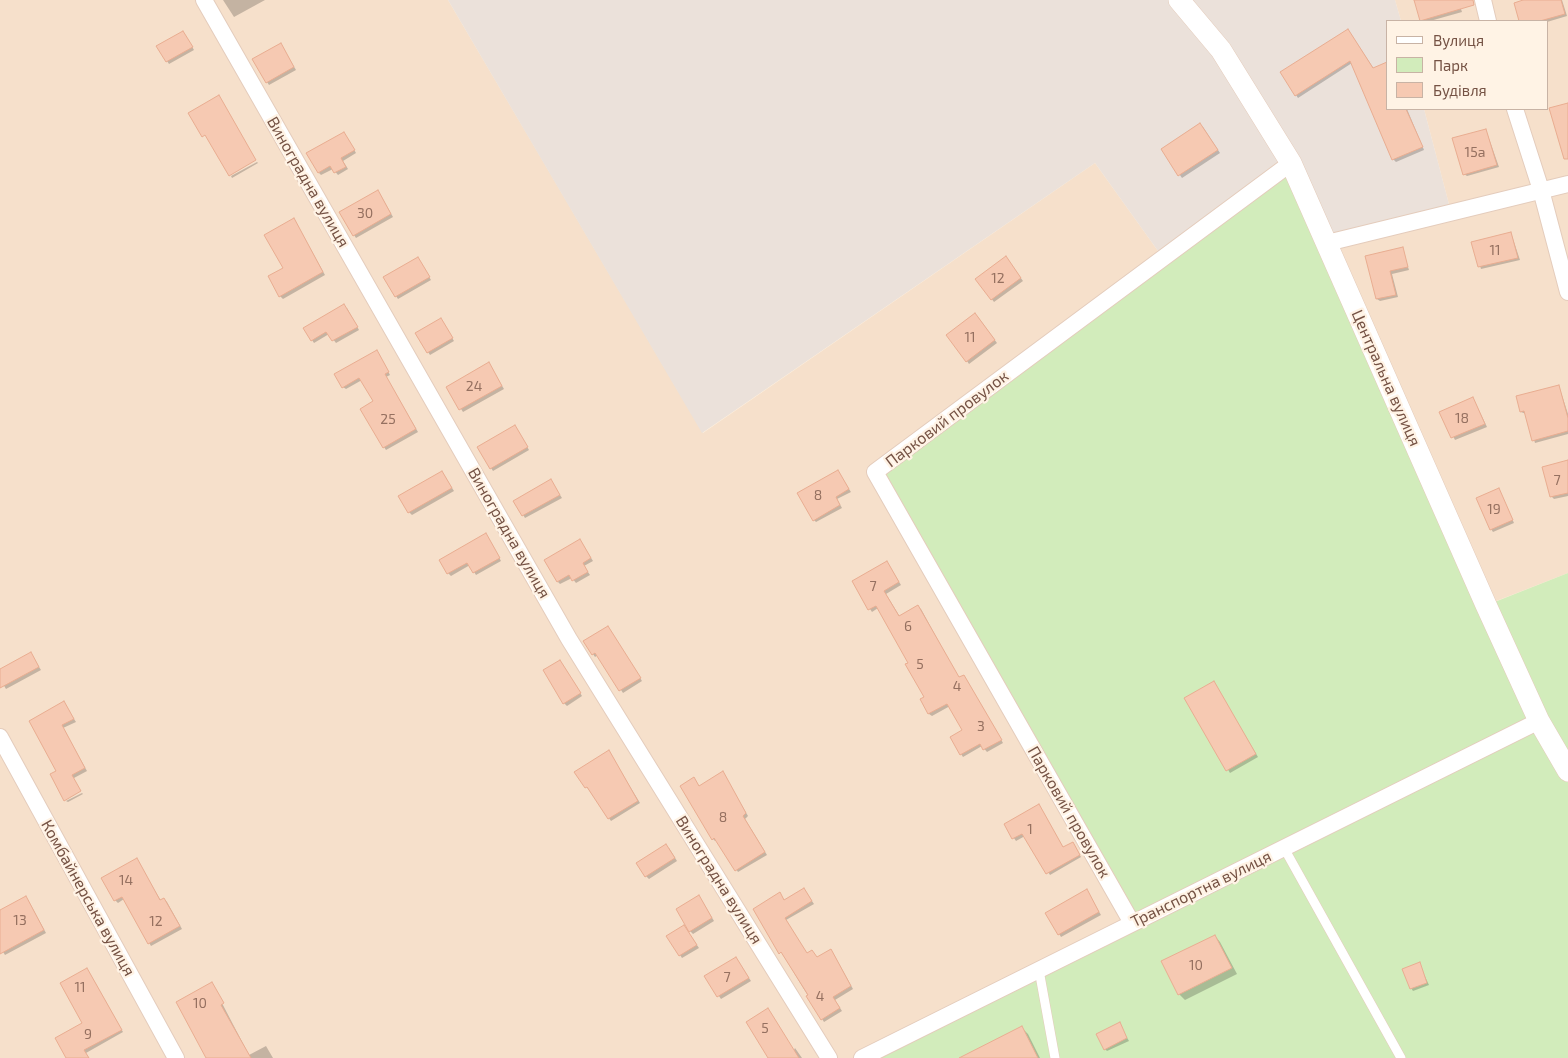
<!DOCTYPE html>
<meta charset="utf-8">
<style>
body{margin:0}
#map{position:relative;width:1568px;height:1058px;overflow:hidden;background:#feefdd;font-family:"Exo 2",sans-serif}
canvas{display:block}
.legend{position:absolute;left:1386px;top:20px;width:162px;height:90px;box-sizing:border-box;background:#fff3e5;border:1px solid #c8b3a5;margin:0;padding:6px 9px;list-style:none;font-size:15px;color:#755244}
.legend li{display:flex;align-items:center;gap:10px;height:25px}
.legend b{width:25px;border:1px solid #c8b3a5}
</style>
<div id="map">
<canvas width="1568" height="1058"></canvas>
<ul class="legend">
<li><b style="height:6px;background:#fff"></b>Вулиця</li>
<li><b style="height:14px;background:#d2ecbb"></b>Парк</li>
<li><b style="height:14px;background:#f6c9b2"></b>Будівля</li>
</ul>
</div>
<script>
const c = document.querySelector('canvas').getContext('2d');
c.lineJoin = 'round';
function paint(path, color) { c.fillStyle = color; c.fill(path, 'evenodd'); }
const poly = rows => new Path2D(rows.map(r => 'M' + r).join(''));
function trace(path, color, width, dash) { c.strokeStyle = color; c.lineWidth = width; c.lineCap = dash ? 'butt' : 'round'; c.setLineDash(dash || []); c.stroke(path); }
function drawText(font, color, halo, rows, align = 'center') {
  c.font = font + ' "Exo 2",sans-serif'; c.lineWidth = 4.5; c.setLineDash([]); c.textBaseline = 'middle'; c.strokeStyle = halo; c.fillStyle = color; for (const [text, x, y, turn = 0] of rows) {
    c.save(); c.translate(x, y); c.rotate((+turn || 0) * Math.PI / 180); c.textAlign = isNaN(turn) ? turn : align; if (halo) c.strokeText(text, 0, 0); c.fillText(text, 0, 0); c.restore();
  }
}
paint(poly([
 [0,0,448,0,703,433,1095,163,1163,258,1132,923,862,1058,0,1058],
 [1395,0,1568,0,1568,573,1486,605,1327,243,1451,212,1424,109,1547,109,1547,21,1401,21]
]), '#f6e0cb');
paint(poly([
 [448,0,1395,0,1401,21,1387,21,1387,109,1424,109,1451,212,1327,243,1163,258,1095,163,702,433]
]), '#ebe1da');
paint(poly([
 [1291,163,1487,605,1568,573,1568,750,1558,755,1568,771,1568,1058,862,1058,1132,923,875,472]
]), '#d2ecbb');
paint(poly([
 [223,0,265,0,234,17],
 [1415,0,1458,0,1462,12,1430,21,1422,21],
 [1527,0,1562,0,1567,16,1547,22,1521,21,1515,3],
 [1348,30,1374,69,1387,109,1407,109,1424,150,1396,162,1393,159,1352,63,1298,98,1296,95],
 [183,32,194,50,169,64,158,47],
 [283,48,296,70,269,85,267,82],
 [1203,127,1220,153,1182,178,1162,149],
 [1486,130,1499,167,1467,176,1464,174],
 [346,136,356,153,343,161,348,169,338,175,333,169,321,175,319,173],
 [257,162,258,163,232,178,231,176],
 [380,194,393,217,356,238,354,235],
 [294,219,325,275,283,299,280,296],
 [1511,233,1520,260,1481,269,1473,243],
 [1402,248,1409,270,1392,274,1398,297,1380,301,1377,299,1367,257],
 [418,259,431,280,398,299,396,296],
 [1008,260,1023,281,994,302,977,279],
 [347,308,359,330,336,343,329,334,314,343,312,340],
 [978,317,997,343,969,364,967,361],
 [441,320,454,341,430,355,428,352],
 [379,354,390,375,386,377,418,432,386,450,384,447,375,402,362,380,346,389,343,387],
 [489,364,504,389,463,412,447,387],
 [1559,386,1568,414,1568,434,1535,443,1526,414,1521,412],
 [1473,398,1487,427,1455,440,1441,412],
 [517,429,529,450,493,471,491,468],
 [1568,461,1568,496,1554,499,1552,497],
 [442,472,454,491,412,515,409,512],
 [838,472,851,492,837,499,842,508,816,522,814,520],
 [553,484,562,498,525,518,515,501],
 [1498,489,1514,523,1493,532,1491,529],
 [488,537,501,561,476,575,470,565,451,576,448,573],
 [580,540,593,561,584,566,590,575,576,583,572,578,560,584,558,582],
 [887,562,901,585,886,594,900,617,918,607,921,609,959,679,964,676,966,679,1003,743,987,752,982,746,963,757,961,754,964,730,950,706,932,716,929,714,921,700,925,698,910,663,878,608,872,612,870,609],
 [608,628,642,681,623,693,598,655,595,657,593,654],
 [31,654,41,670,6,689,0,679,0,671],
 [562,664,582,696,567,706,564,703],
 [1214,683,1258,757,1230,773,1186,699],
 [64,703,76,722,63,728,87,771,74,778,58,771,30,722],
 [609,752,640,803,611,821,576,772],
 [723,773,748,816,745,819,767,855,738,872,717,840,715,841,713,839,696,782,700,787],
 [82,793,83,794,68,802,66,801],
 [1041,809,1064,849,1075,846,1081,857,1050,875,1025,836,1016,841,1005,825],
 [669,848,677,861,649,879,646,876],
 [137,860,161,901,164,899,167,902,182,929,151,946,124,899,118,903,115,900],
 [804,889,814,904,786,920,807,954,817,959,831,950,833,953,853,989,835,1000,842,1011,824,1022,755,909,782,897,785,901],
 [1087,891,1101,915,1061,937,1047,913],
 [701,899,714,921,693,934,689,930],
 [28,900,46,933,5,955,0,947,0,912],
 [684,926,699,948,682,958,680,955],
 [1215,936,1220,942,1237,974,1185,1000,1179,994],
 [736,958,751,981,721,999,706,977],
 [1419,964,1429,985,1413,991,1411,988],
 [89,972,123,1032,86,1053,89,1058,67,1058,84,1023],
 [212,984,249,1055,266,1046,273,1058,208,1058],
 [1119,1024,1129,1041,1107,1051,1105,1049],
 [1022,1028,1028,1034,1040,1058,961,1058],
 [795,1048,802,1058,774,1058,794,1050]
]), '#0003');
const building = poly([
 [1414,0,1473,0,1474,5,1420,21,1414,0],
 [1523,0,1561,0,1565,14,1540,21,1519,21,1514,3,1523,0],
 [1348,29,1373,68,1387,62,1387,109,1406,109,1423,147,1392,160,1350,61,1295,96,1280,72,1348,29],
 [183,31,193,47,166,62,156,46,183,31],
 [281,43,294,67,266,83,252,59,281,43],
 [219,95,256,160,229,176,205,135,202,137,188,113,219,95],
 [1568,103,1568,159,1564,159,1549,108,1568,103],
 [1200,123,1218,150,1178,176,1161,149,1200,123],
 [1486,129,1497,165,1463,175,1452,138,1486,129],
 [344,132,355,150,341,158,346,167,334,173,330,166,318,173,306,153,344,132],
 [378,190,391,214,353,236,339,212,378,190],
 [294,218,323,272,279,297,268,276,283,268,264,235,294,218],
 [1511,232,1518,258,1478,267,1471,242,1511,232],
 [1403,247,1408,267,1390,271,1396,295,1376,299,1365,256,1403,247],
 [1006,256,1021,278,991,300,975,279,1006,256],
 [418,257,430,277,395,297,383,277,418,257],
 [344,304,358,327,332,341,326,332,311,341,303,328,344,304],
 [975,313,995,340,966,362,946,335,975,313],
 [441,318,453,338,427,353,415,333,441,318],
 [377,350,389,372,385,374,416,429,383,448,360,409,373,401,359,378,342,388,334,374,377,350],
 [489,362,502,386,459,410,446,387,489,362],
 [1559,385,1568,418,1568,431,1532,441,1524,411,1520,412,1516,396,1559,385],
 [1473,397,1485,424,1451,438,1439,412,1473,397],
 [515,425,528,447,490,469,477,447,515,425],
 [1568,460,1568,493,1550,497,1542,467,1568,460],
 [838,470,849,489,836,497,840,505,813,521,797,493,838,470],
 [442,471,452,488,408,513,398,496,442,471],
 [551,479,560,495,522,516,513,501,551,479],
 [1499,488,1513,520,1490,530,1476,498,1499,488],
 [486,533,500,558,473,573,467,563,447,574,439,560,486,533],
 [580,539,591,558,583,563,588,572,572,581,569,575,557,582,544,560,580,539],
 [887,561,899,582,884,591,899,616,918,605,959,677,964,675,1002,740,983,750,980,744,960,755,950,737,962,730,947,704,928,714,920,699,924,697,905,664,908,663,876,606,868,610,852,581,887,561],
 [608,626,641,678,619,691,595,653,592,655,583,641,608,626],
 [31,652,39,667,0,688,0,669,31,652],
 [560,660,581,693,563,704,543,670,560,660],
 [1214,681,1256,754,1226,771,1184,698,1214,681],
 [64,701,74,719,62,725,85,768,72,775,81,791,64,801,50,774,56,771,29,721,64,701],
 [609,750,638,801,608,819,587,787,585,788,574,772,609,750],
 [723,771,746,813,743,816,765,852,735,871,714,838,712,840,680,786,694,777,699,786,723,771],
 [1039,804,1063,847,1073,842,1080,855,1046,874,1022,834,1012,839,1004,824,1039,804],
 [666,844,675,858,645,877,636,863,666,844],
 [137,858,160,900,164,898,180,926,148,944,122,897,114,901,101,878,137,858],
 [804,888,812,901,785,918,807,953,812,950,817,957,831,949,851,986,833,997,840,1008,821,1020,806,996,808,995,781,952,779,954,753,909,780,892,784,900,804,888],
 [1087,889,1099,912,1058,935,1045,913,1087,889],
 [699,895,712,918,689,932,676,909,699,895],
 [26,896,44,930,0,954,0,910,26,896],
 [684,925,697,945,679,956,666,936,684,925],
 [1215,935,1232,968,1178,995,1161,961,1215,935],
 [736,957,749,978,717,997,704,976,736,957],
 [1420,962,1427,983,1410,989,1402,969,1420,962],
 [87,968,122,1030,84,1050,89,1058,66,1058,55,1038,82,1023,60,983,87,968],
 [212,982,224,1003,221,1005,251,1058,206,1058,176,1002,212,982],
 [768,1008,799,1058,768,1058,746,1022,768,1008],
 [1120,1022,1127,1038,1104,1050,1096,1034,1120,1022],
 [1022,1026,1038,1058,959,1058,1022,1026]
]);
paint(building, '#f6c9b2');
trace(building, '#e9ad91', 1);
const service = poly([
 [1284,848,1401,1058],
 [1039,970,1055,1058]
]);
const minor = poly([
 [204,0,569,639,829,1058],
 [1483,0,1488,21],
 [1515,109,1541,190,1568,292],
 [1327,243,1568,184],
 [0,737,176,1058],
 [1132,923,875,472,1291,163],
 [862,1058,1539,721]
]);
const tertiary = poly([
 [1179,0,1221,50,1291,163,1486,605,1539,721,1568,771]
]);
trace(service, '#e4ccbc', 10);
trace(minor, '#e4ccbc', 18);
trace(tertiary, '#e4ccbc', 22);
trace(service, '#fff', 9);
trace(minor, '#fff', 16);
trace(tertiary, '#fff', 21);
drawText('14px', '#957060', null, [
 ["15а",1475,152],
 ["30",365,213],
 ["11",1495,250],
 ["12",998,278],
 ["11",970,337],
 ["24",474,386],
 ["18",1462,418],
 ["25",388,419],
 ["7",1557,480],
 ["8",818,495],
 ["19",1494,509],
 ["7",873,586],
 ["6",908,626],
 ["5",920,664],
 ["4",957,686],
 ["3",981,726],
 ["8",723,817],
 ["1",1030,829],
 ["14",126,880],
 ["13",20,920],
 ["12",156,921],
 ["10",1196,965],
 ["7",727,977],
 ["11",80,987],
 ["4",820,996],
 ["10",200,1003],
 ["5",765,1028],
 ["9",88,1034]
]);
drawText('16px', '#755244', '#fff3e5', [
 ["Виноградна вулиця",308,182,60],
 ["Центральна вулиця",1386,378,66],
 ["Парковий провулок",947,419,-37],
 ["Виноградна вулиця",509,533,60],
 ["Парковий провулок",1069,812,60],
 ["Виноградна вулиця",719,880,58],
 ["Транспортна вулиця",1201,889,-26],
 ["Комбайнерська вулиця",88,898,61]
]);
</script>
